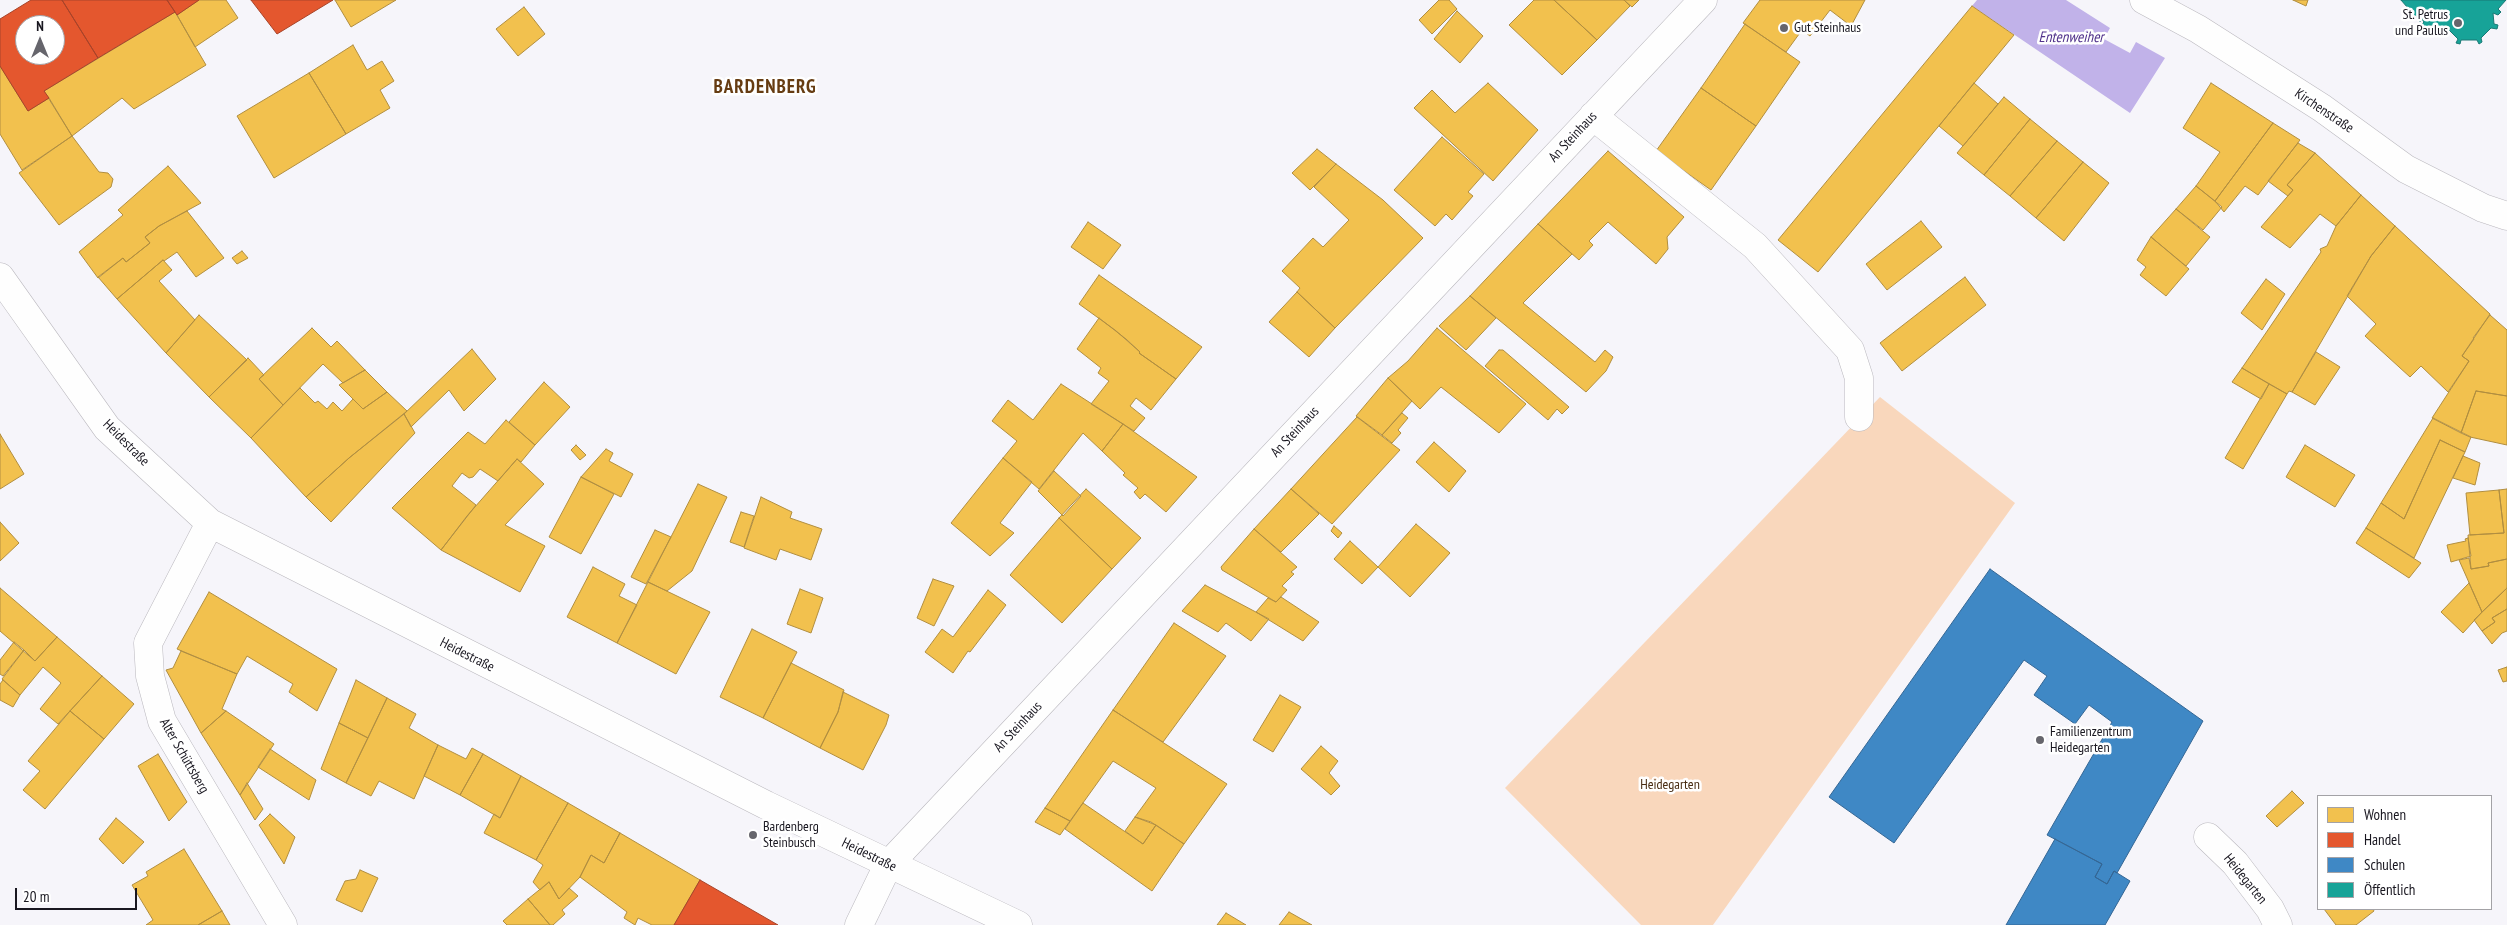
<!DOCTYPE html>
<meta charset="utf-8">
<style>
body{margin:0}
#map{position:relative;width:2507px;height:925px;overflow:hidden;background:#f6f5fa;font-family:"PT Sans Narrow",sans-serif}
canvas{display:block}
.legend{position:absolute;left:2317px;top:795px;width:175px;height:115px;box-sizing:border-box;background:#fff;border:1px solid #a3a2a6;margin:0;padding:6px 9px;list-style:none;font-size:15px;color:#191720}
.legend li{display:flex;align-items:center;gap:10px;height:25px}
.legend b{width:25px;border:1px solid #a3a2a6}
.north{position:absolute;left:15px;top:15px;width:50px;height:50px;box-sizing:border-box;background:#fff;border:1px solid #a3a2a6;border-radius:50%;rotate:0deg;font-size:14px;font-weight:700;line-height:20px;text-align:center;color:#191720}
.north::after{content:'';display:block;margin:auto;width:18px;height:22px;background:#66656c;clip-path:polygon(50% 0,100% 100%,50% 72%,0 100%)}
.scale{position:absolute;left:15px;top:888px;width:122px;height:22px;box-sizing:border-box;border:2px solid #191720;border-top:0;padding-left:6px;font-size:15px;line-height:18px;white-space:nowrap;color:#191720;-webkit-text-stroke:4px #fff;paint-order:stroke}
</style>
<div id="map">
<canvas width="2507" height="925"></canvas>
<ul class="legend">
<li><b style="height:14px;background:#f2c14e"></b>Wohnen</li>
<li><b style="height:14px;background:#e4572e"></b>Handel</li>
<li><b style="height:14px;background:#3f88c5"></b>Schulen</li>
<li><b style="height:14px;background:#17a398"></b>Öffentlich</li>
</ul>
<div class="north">N</div>
<div class="scale">20 m</div>
</div>
<script>
const c = document.querySelector('canvas').getContext('2d');
c.lineJoin = 'round';
function paint(path, color) { c.fillStyle = color; c.fill(path, 'evenodd'); }
const poly = rows => new Path2D(rows.map(r => 'M' + r).join(''));
function trace(path, color, width, dash) { c.strokeStyle = color; c.lineWidth = width; c.lineCap = dash ? 'butt' : 'round'; c.setLineDash(dash || []); c.stroke(path); }
function drawText(font, color, halo, rows, align = 'center') {
  c.font = font + ' "PT Sans Narrow",sans-serif'; c.lineWidth = 5; c.setLineDash([]); c.textBaseline = 'middle'; c.strokeStyle = halo; c.fillStyle = color; for (const [text, x, y, turn = 0] of rows) {
    c.save(); c.translate(x, y); c.rotate((+turn || 0) * Math.PI / 180); c.textAlign = isNaN(turn) ? turn : align; if (halo) c.strokeText(text, 0, 0); c.fillText(text, 0, 0); c.restore();
  }
}
paint(poly([
 [1880,397,2015,503,1713,925,1641,925,1505,788]
]), '#f9d7bc');
paint(poly([
 [1977,0,2066,0,2110,28,2104,39,2130,53,2136,42,2165,58,2130,113,1972,6]
]), '#c1b2e9');
const homes = poly([
 [199,0,226,0,238,18,195,47,177,15,199,0],
 [335,0,396,0,351,27,335,0],
 [1439,0,1449,0,1457,9,1432,34,1419,20,1439,0],
 [1534,0,1554,0,1597,40,1562,75,1509,25,1534,0],
 [1554,0,1624,0,1630,6,1597,40,1554,0],
 [1624,0,1639,0,1632,7,1624,0],
 [1760,0,1865,0,1851,26,1830,10,1810,36,1802,30,1786,52,1743,23,1760,0],
 [2293,0,2308,0,2306,6,2293,0],
 [1972,6,2014,35,1818,272,1778,240,1972,6],
 [524,7,545,34,518,56,496,29,524,7],
 [1457,11,1483,36,1460,63,1434,39,1457,11],
 [175,12,206,65,134,109,122,98,72,136,44,91,175,12],
 [1745,24,1800,62,1756,126,1701,88,1745,24],
 [353,45,367,70,382,61,394,81,380,90,390,108,346,134,309,73,353,45],
 [0,66,28,111,49,98,72,136,22,170,0,134,0,66],
 [309,73,346,134,274,178,237,116,309,73],
 [1488,83,1538,130,1493,181,1414,108,1432,90,1455,113,1488,83],
 [1974,83,1998,104,1963,146,1939,126,1974,83],
 [2211,83,2273,123,2215,201,2196,186,2220,152,2183,128,2211,83],
 [1701,88,1756,126,1711,190,1656,151,1701,88],
 [2004,97,2030,119,1984,175,1957,153,2004,97],
 [2030,119,2057,141,2010,196,1984,175,2030,119],
 [2273,123,2300,140,2258,195,2245,186,2224,212,2215,201,2273,123],
 [72,136,99,172,108,173,113,179,111,187,59,225,19,173,72,136],
 [1442,137,1484,174,1468,192,1473,196,1452,220,1446,214,1435,226,1394,190,1442,137],
 [2057,141,2083,162,2036,218,2010,196,2057,141],
 [2298,143,2315,153,2287,185,2293,190,2288,196,2268,181,2298,143],
 [1317,149,1336,164,1310,190,1292,173,1317,149],
 [1608,151,1684,217,1667,237,1668,249,1656,264,1608,222,1589,241,1593,245,1579,260,1538,224,1608,151],
 [2315,153,2361,195,2336,226,2320,214,2290,248,2261,227,2293,190,2287,185,2315,153],
 [2083,162,2109,183,2064,241,2036,218,2083,162],
 [1336,164,1383,200,1423,238,1335,328,1297,292,1300,288,1282,271,1313,238,1323,247,1349,220,1314,187,1336,164],
 [168,166,201,203,159,226,145,237,150,243,126,262,123,258,98,278,79,252,123,215,118,210,168,166],
 [2196,186,2222,207,2203,230,2176,209,2196,186],
 [2361,195,2395,226,2371,256,2292,392,2289,391,2287,394,2242,368,2321,252,2320,249,2327,246,2336,226,2361,195],
 [2176,209,2210,237,2186,266,2151,237,2176,209],
 [187,211,224,258,196,277,177,252,164,261,163,260,117,299,98,277,123,258,126,262,150,243,145,237,159,226,187,211],
 [1921,221,1942,247,1887,290,1866,264,1921,221],
 [1088,222,1121,245,1103,269,1071,247,1088,222],
 [1538,224,1572,254,1523,303,1595,362,1605,350,1613,357,1606,371,1586,392,1470,296,1538,224],
 [2395,226,2490,314,2462,356,2469,361,2448,392,2421,366,2410,377,2365,336,2376,324,2347,296,2371,256,2395,226],
 [2151,237,2189,269,2166,296,2140,275,2146,267,2137,260,2151,237],
 [242,251,248,258,237,264,232,258,242,251],
 [163,260,172,270,159,281,195,320,166,353,117,299,163,260],
 [1099,275,1202,347,1176,379,1139,353,1140,352,1115,330,1079,304,1099,275],
 [1965,277,1986,305,1902,371,1880,343,1965,277],
 [2266,279,2285,294,2262,330,2241,313,2266,279],
 [1297,292,1335,328,1309,357,1269,322,1297,292],
 [1470,296,1496,318,1466,350,1439,326,1470,296],
 [199,315,247,360,209,397,166,353,199,315],
 [2490,315,2507,330,2507,396,2476,391,2461,433,2432,418,2469,361,2462,356,2474,339,2473,338,2490,315],
 [1099,318,1126,339,1140,352,1139,353,1176,379,1151,410,1136,398,1130,406,1145,418,1134,431,1091,404,1109,381,1098,373,1101,368,1077,349,1099,318],
 [312,328,331,347,337,341,365,370,343,383,323,364,283,405,259,379,312,328],
 [1437,328,1526,404,1499,433,1441,387,1420,409,1388,378,1408,361,1437,328],
 [472,349,496,379,464,411,449,390,411,427,404,414,472,349],
 [1499,350,1503,350,1569,407,1562,414,1557,409,1548,420,1485,366,1499,350],
 [2316,352,2340,367,2315,405,2292,392,2316,352],
 [248,358,264,375,259,379,283,405,251,438,209,397,248,358],
 [2242,368,2269,384,2261,399,2232,382,2242,368],
 [365,370,387,392,363,409,339,385,365,370],
 [1388,378,1412,401,1382,435,1356,416,1388,378],
 [544,382,570,407,535,445,509,422,544,382],
 [1061,384,1123,424,1102,451,1083,433,1039,489,1003,458,1017,441,992,421,1008,400,1033,420,1061,384],
 [2269,384,2287,394,2243,469,2225,458,2269,384],
 [300,388,315,403,318,401,327,409,333,402,342,411,353,399,363,409,387,392,407,411,349,458,306,497,251,438,300,388],
 [2476,391,2507,396,2507,445,2470,437,2461,433,2476,391],
 [1402,413,1408,418,1398,430,1401,433,1392,443,1382,435,1402,413],
 [404,414,415,433,331,522,306,497,349,458,404,414],
 [1357,417,1400,450,1332,524,1291,489,1357,417],
 [2433,418,2471,437,2465,452,2440,440,2404,519,2381,503,2433,418],
 [506,420,535,445,521,462,517,459,498,481,480,469,473,477,469,478,462,473,452,486,476,505,441,550,392,508,468,432,485,444,506,420],
 [1123,424,1197,477,1166,512,1145,494,1140,499,1134,492,1138,488,1123,475,1125,473,1102,451,1123,424],
 [0,434,24,474,0,489,0,434],
 [2440,440,2465,452,2414,558,2366,528,2381,503,2404,519,2440,440],
 [1434,442,1466,471,1449,492,1416,462,1434,442],
 [576,445,586,455,580,460,571,450,576,445],
 [2305,445,2355,475,2335,507,2286,477,2305,445],
 [606,449,613,453,609,461,633,474,621,497,581,477,606,449],
 [2463,456,2480,463,2475,485,2453,478,2463,456],
 [1003,458,1032,482,1000,523,1014,533,990,556,951,523,1003,458],
 [517,459,544,484,505,525,545,546,520,592,441,550,467,516,517,459],
 [1054,471,1081,496,1063,516,1038,491,1054,471],
 [581,477,614,494,581,554,549,537,581,477],
 [698,484,727,497,692,571,667,591,648,582,698,484],
 [1086,489,1141,538,1112,569,1059,518,1086,489],
 [1291,489,1319,514,1281,552,1254,529,1291,489],
 [2507,489,2507,559,2488,563,2489,566,2471,569,2468,535,2504,533,2499,490,2507,489],
 [2499,490,2504,533,2470,535,2466,493,2499,490],
 [761,497,792,512,790,518,822,529,811,560,780,549,776,560,744,548,761,497],
 [741,512,754,516,744,547,730,542,741,512],
 [1059,518,1112,569,1062,623,1010,575,1059,518],
 [0,522,19,543,0,561,0,522],
 [1416,524,1450,553,1410,597,1378,567,1416,524],
 [1334,526,1342,533,1338,538,1331,531,1334,526],
 [2366,528,2421,563,2409,578,2356,543,2366,528],
 [1254,529,1297,567,1291,572,1294,574,1282,586,1287,590,1276,602,1222,570,1221,567,1254,529],
 [655,530,671,537,646,584,631,577,655,530],
 [2468,538,2471,556,2451,562,2447,545,2466,541,2465,539,2468,538],
 [1350,541,1378,567,1362,584,1334,559,1350,541],
 [2469,558,2471,569,2489,566,2488,563,2507,559,2507,588,2482,612,2459,560,2469,558],
 [593,567,625,584,619,596,637,605,617,643,567,617,593,567],
 [933,579,954,586,934,626,917,618,933,579],
 [648,582,710,612,676,674,617,643,648,582],
 [2469,583,2482,612,2463,633,2441,612,2469,583],
 [1205,585,1269,619,1251,641,1226,623,1218,632,1182,611,1205,585],
 [0,588,57,637,35,661,0,631,0,588],
 [2507,588,2507,609,2492,618,2495,622,2482,631,2474,620,2507,588],
 [800,589,823,598,811,633,787,624,800,589],
 [988,590,1006,605,970,652,968,651,953,673,925,652,942,629,953,637,988,590],
 [209,592,337,669,317,711,289,692,293,684,247,656,237,674,177,649,209,592],
 [1281,597,1319,622,1303,641,1256,612,1268,598,1276,602,1281,597],
 [2507,609,2507,631,2502,633,2492,644,2482,631,2495,622,2492,618,2507,609],
 [1174,623,1226,656,1163,742,1113,710,1174,623],
 [752,629,797,652,763,718,720,697,752,629],
 [57,637,102,676,58,724,40,709,61,683,43,667,20,695,2,679,24,650,35,661,57,637],
 [14,642,24,650,3,676,0,674,0,660,14,642],
 [181,651,237,674,222,709,226,711,201,733,166,670,173,668,181,651],
 [791,663,844,690,838,712,820,748,763,718,791,663],
 [2507,667,2507,681,2503,682,2498,670,2507,667],
 [102,676,134,704,104,739,70,711,102,676],
 [3,680,20,695,13,707,0,700,0,684,3,680],
 [356,680,387,698,368,738,339,723,356,680],
 [843,692,889,715,886,725,863,770,820,748,838,712,843,692],
 [1280,695,1301,707,1273,752,1253,740,1280,695],
 [387,698,416,714,409,728,438,745,414,799,379,781,371,796,346,783,387,698],
 [1113,710,1227,784,1184,844,1151,822,1135,817,1156,788,1113,761,1070,821,1045,808,1113,710],
 [70,711,104,739,45,809,23,790,40,771,28,761,70,711],
 [226,711,274,744,240,795,201,733,226,711],
 [339,723,368,738,346,783,321,769,339,723],
 [438,745,466,759,472,748,483,754,460,795,424,776,438,745],
 [1321,746,1338,761,1329,773,1340,786,1331,795,1301,769,1321,746],
 [270,749,316,780,309,800,258,767,270,749],
 [158,754,187,802,169,821,138,766,158,754],
 [483,754,521,776,500,818,460,795,483,754],
 [521,776,568,803,536,860,484,833,494,814,500,818,521,776],
 [247,783,263,809,255,820,240,795,247,783],
 [2292,791,2304,803,2277,827,2266,816,2292,791],
 [568,803,620,833,604,863,591,855,580,877,559,899,549,882,540,890,533,882,543,865,536,860,568,803],
 [1083,803,1143,844,1156,825,1184,844,1152,891,1065,829,1083,803],
 [1045,808,1070,821,1060,835,1035,822,1045,808],
 [270,814,295,837,284,864,259,825,270,814],
 [1135,817,1156,825,1143,844,1125,831,1135,817],
 [116,818,144,842,123,864,99,839,116,818],
 [620,833,700,880,674,925,652,925,638,918,635,925,624,918,627,912,580,877,591,855,604,863,620,833],
 [184,849,222,911,198,925,146,925,153,920,132,885,148,876,146,872,184,849],
 [360,870,378,878,362,912,336,900,345,881,356,879,360,870],
 [549,882,559,899,569,888,578,896,562,910,565,914,553,925,550,925,528,899,549,882],
 [528,899,550,925,507,925,503,921,528,899],
 [2324,909,2373,909,2374,911,2356,925,2336,925,2324,909],
 [222,911,230,925,198,925,222,911],
 [1289,912,1312,925,1279,925,1289,912],
 [1226,913,1246,925,1217,925,1226,913]
]);
paint(homes, '#f2c14e');
trace(homes, '#b18e40', 1);
const shops = poly([
 [31,0,62,0,98,58,44,91,49,98,28,111,0,66,0,19,31,0],
 [25,25,55,25,55,55,25,55,25,25],
 [62,0,167,0,175,12,98,58,62,0],
 [167,0,199,0,177,15,167,0],
 [251,0,333,0,277,34,251,0],
 [700,880,778,925,674,925,700,880]
]);
paint(shops, '#e4572e');
trace(shops, '#a7442a', 1);
const schools = poly([
 [1990,569,2203,721,2117,873,2114,871,2107,884,2095,877,2102,864,2047,835,2112,722,2089,705,2075,724,2034,695,2047,676,2024,660,1894,843,1829,797,1990,569],
 [2055,839,2102,864,2095,877,2107,884,2114,871,2130,881,2105,925,2006,925,2055,839]
]);
paint(schools, '#3f88c5');
trace(schools, '#346694', 1);
const public = poly([
 [2401,0,2506,0,2498,9,2501,12,2498,15,2493,13,2494,24,2498,25,2497,29,2491,28,2481,38,2482,42,2479,44,2477,40,2461,40,2460,44,2456,43,2458,39,2445,26,2439,30,2430,25,2425,31,2420,26,2424,22,2422,19,2420,22,2401,0]
]);
paint(public, '#17a398');
trace(public, '#187974', 1);
const street = poly([
 [2144,0,2198,29,2322,108,2406,169,2483,208,2507,216],
 [1593,116,1755,246,1850,350,1859,378,1859,417],
 [0,277,107,428,210,523,766,805,1018,925],
 [210,523,148,643,150,676,162,721,283,925],
 [2208,837,2235,863,2270,909,2278,925],
 [859,925,888,865,1703,0]
]);
trace(street, '#bab8be', 29);
trace(street, '#fefefe', 28);
for (const [x, y, r, color] of [
 [2458,23,5,"#66656c"],
 [1784,28,5,"#66656c"],
 [2040,740,5,"#66656c"],
 [753,835,5,"#66656c"]
]) { const dot = new Path2D(); dot.arc(x, y, r, 0, 2 * Math.PI); c.fillStyle = color; c.fill(dot); trace(dot, '#fff', 2); }
drawText('14px', '#191720', '#fff', [
 ["St. Petrus",2448,15,"right"],
 ["und Paulus",2448,31,"right"],
 ["Gut Steinhaus",1794,28],
 ["Familienzentrum",2050,732],
 ["Heidegarten",2050,748],
 ["Bardenberg",763,827],
 ["Steinbusch",763,843]
], 'left');
drawText('14px', '#191720', '#fff', [
 ["Kirchenstraße",2324,111,34],
 ["An Steinhaus",1573,137,-47],
 ["An Steinhaus",1295,432,-47],
 ["Heidestraße",126,443,45],
 ["Heidestraße",467,655,27],
 ["An Steinhaus",1018,727,-47],
 ["Alter Schüttsberg",184,756,60],
 ["Heidestraße",869,855,26],
 ["Heidegarten",2245,879,51]
]);
drawText('14px', '#482c12', '#fff', [
 ["Heidegarten",1670,785]
]);
drawText('italic 15px', '#51328b', '#fff', [
 ["Entenweiher",2071,38]
]);
c.letterSpacing = '1px';
drawText('bold 19px', '#663c12', '#fff', [
 ["BARDENBERG",765,88]
]);
c.letterSpacing = '0px';
</script>
